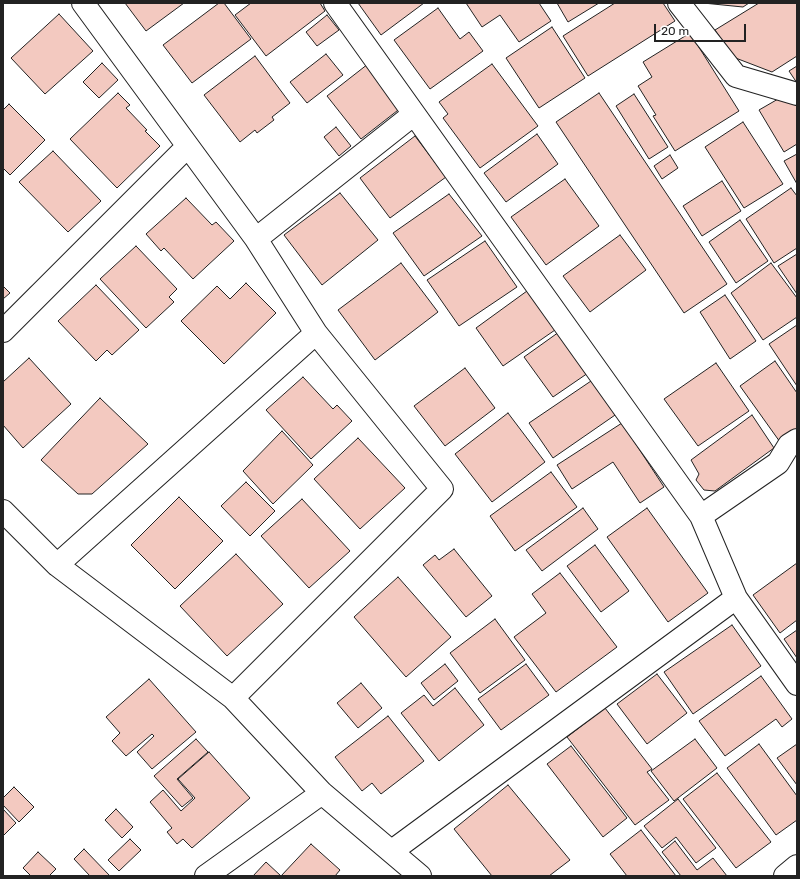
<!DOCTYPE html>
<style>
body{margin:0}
#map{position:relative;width:800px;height:879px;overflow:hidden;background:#fff;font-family:Rubik,sans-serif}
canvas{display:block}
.frame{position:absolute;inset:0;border:4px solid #222;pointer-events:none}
.scale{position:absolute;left:654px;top:24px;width:92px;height:18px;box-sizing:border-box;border:2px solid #222;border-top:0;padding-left:5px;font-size:12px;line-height:14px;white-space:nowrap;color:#222;-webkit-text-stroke:3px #fff;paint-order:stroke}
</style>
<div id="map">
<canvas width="800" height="879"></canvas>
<div class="frame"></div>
<div class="scale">20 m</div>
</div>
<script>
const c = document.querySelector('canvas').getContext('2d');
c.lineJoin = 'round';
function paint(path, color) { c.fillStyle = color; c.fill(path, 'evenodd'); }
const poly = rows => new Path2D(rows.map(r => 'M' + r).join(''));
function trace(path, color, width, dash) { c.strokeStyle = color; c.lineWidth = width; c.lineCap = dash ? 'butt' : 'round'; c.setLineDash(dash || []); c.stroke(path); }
const building = poly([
 [125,3,184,3,146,31,125,3],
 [219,3,224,3,251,39,192,83,163,45,219,3],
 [251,3,320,3,325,11,266,56,235,15,251,3],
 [358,3,424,3,381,35,358,3],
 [466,3,539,3,551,21,519,42,500,15,482,27,466,3],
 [557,3,599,3,568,22,557,3],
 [615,3,663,3,675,21,588,76,563,36,615,3],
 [703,3,749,3,743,7,703,3],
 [759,3,797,3,797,56,772,72,733,57,715,30,759,3],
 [438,8,460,39,469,32,483,51,430,89,394,40,438,8],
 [59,14,93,51,45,94,11,58,59,14],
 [327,15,339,30,317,46,306,32,327,15],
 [552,27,585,78,539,108,506,58,552,27],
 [690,33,739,111,675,151,653,116,656,115,638,86,652,77,643,62,690,33],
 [326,54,343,75,307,103,290,82,326,54],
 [255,56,290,103,272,117,274,120,257,133,255,130,240,142,204,95,255,56],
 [102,63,118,80,99,98,83,82,102,63],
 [368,64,402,107,361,139,327,96,368,64],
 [492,64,538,126,480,168,443,118,448,114,439,102,492,64],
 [797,66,797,83,789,71,797,66],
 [118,93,130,105,126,108,147,130,145,131,160,146,117,188,70,139,118,93],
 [599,93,727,284,684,313,556,122,599,93],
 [634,94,668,147,649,159,616,106,634,94],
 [785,95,797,100,797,144,784,152,759,110,785,95],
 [9,104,45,140,10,175,3,168,3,110,9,104],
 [743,122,783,184,744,208,705,147,743,122],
 [336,127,351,146,339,156,324,137,336,127],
 [537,134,558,164,506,202,484,173,537,134],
 [415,136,446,177,390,218,360,178,415,136],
 [53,151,101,201,68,232,19,182,53,151],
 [797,154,797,184,784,161,797,154],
 [670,155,678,168,662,179,654,166,670,155],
 [565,179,599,226,546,265,511,217,565,179],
 [722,181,741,211,702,236,683,206,722,181],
 [791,188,797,196,797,248,774,263,746,219,791,188],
 [340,193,378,240,322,285,284,235,340,193],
 [449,194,482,236,424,276,393,233,449,194],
 [186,198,212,225,216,222,234,241,193,279,164,248,161,251,146,234,186,198],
 [740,220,768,261,736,283,709,242,740,220],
 [620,235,646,270,590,312,563,276,620,235],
 [485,241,517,287,459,326,427,280,485,241],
 [136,246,177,289,169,297,174,302,146,328,100,279,136,246],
 [797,254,797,294,778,266,797,254],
 [401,263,438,312,375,360,338,310,401,263],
 [771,263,797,298,797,317,763,340,731,293,771,263],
 [246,283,276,313,224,364,181,321,217,286,230,299,246,283],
 [96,285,139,330,112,355,107,350,96,361,58,321,96,285],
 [3,286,10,293,3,299,3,286],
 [527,291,555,330,503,366,476,328,527,291],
 [725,295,756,341,730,359,700,312,725,295],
 [797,325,797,386,769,344,797,325],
 [559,332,588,373,553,397,524,357,559,332],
 [29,358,71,404,23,448,3,425,3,382,29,358],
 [775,361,797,393,797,431,780,442,740,386,775,361],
 [716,363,749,411,698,446,664,399,716,363],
 [465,368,495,408,445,446,414,406,465,368],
 [303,377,333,409,337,405,352,421,311,459,266,410,303,377],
 [594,379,618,413,553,458,529,423,594,379],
 [100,398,148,444,92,494,78,494,41,460,100,398],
 [508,413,545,462,492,502,455,454,508,413],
 [752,415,774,448,715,491,704,490,696,480,699,474,691,460,752,415],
 [622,423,664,487,640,503,613,462,572,489,557,465,622,423],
 [282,431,313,465,273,504,243,471,282,431],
 [358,438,405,488,360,529,314,479,358,438],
 [551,472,577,507,515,551,490,516,551,472],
 [246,482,275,511,250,536,221,506,246,482],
 [179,497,223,541,175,589,131,545,179,497],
 [302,499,350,551,309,588,261,536,302,499],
 [583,508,598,529,542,571,526,550,583,508],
 [647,508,708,593,668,622,607,537,647,508],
 [595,545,629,591,601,612,567,566,595,545],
 [454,549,492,596,466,617,423,565,435,555,439,560,454,549],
 [236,554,283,604,227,656,180,606,236,554],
 [797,563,797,620,780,633,753,595,797,563],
 [560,573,617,647,556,692,514,637,546,613,532,594,560,573],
 [398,577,451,637,406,677,354,617,398,577],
 [495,619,525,660,480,693,450,653,495,619],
 [732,625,761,666,693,714,664,672,732,625],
 [797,630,797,658,784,639,797,630],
 [445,664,458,681,434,700,421,683,445,664],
 [526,664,549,695,501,730,478,699,526,664],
 [657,674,687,713,647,744,617,704,657,674],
 [761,676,792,719,782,727,776,719,725,756,699,721,761,676],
 [149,679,196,732,152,769,137,752,154,736,152,734,126,756,112,741,120,733,106,717,149,679],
 [361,683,382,708,358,728,337,703,361,683],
 [455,688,484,725,439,761,401,713,424,695,433,706,455,688],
 [605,708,652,769,647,772,669,800,635,825,567,737,605,708],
 [388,716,424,761,381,794,372,783,362,791,335,757,388,716],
 [196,739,208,752,177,779,193,798,182,807,154,776,196,739],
 [695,739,717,768,674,801,651,771,695,739],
 [759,744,797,796,797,820,776,835,727,768,759,744],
 [797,744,797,785,777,758,797,744],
 [571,746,627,818,603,837,547,764,571,746],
 [209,752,250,798,192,848,183,839,177,844,167,832,172,828,150,802,163,790,181,811,195,798,178,779,209,752],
 [717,773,771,842,736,868,683,799,717,773],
 [508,785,570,860,549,876,492,876,454,829,508,785],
 [14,787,34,807,19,822,3,805,3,798,14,787],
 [678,799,716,848,696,863,676,837,662,848,644,826,678,799],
 [3,809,16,823,3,836,3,809],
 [116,809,133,827,122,838,105,820,116,809],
 [641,830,676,876,677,876,627,876,610,854,641,830],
 [130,839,141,850,119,871,108,860,130,839],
 [675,841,697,870,713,858,727,876,681,876,662,852,675,841],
 [311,844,340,870,335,876,253,876,266,862,281,876,311,844],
 [84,849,110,876,90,876,74,859,84,849],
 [38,852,56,869,49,876,31,876,23,868,38,852]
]);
paint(building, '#f3c9c0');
trace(building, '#222', 1);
const minor = poly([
 [83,3,256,239,316,333,442,489,233,698],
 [335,3,701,516,736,598,797,684],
 [679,3,736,76,797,94],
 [256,239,414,114],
 [3,331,187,147],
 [3,511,57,565,233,698,322,793,420,876],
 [701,516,778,463,789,445,797,440],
 [57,565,316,333],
 [392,851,736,598],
 [206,876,322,793],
 [785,876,797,866]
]);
trace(minor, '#222', 24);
trace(minor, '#fff', 22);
</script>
